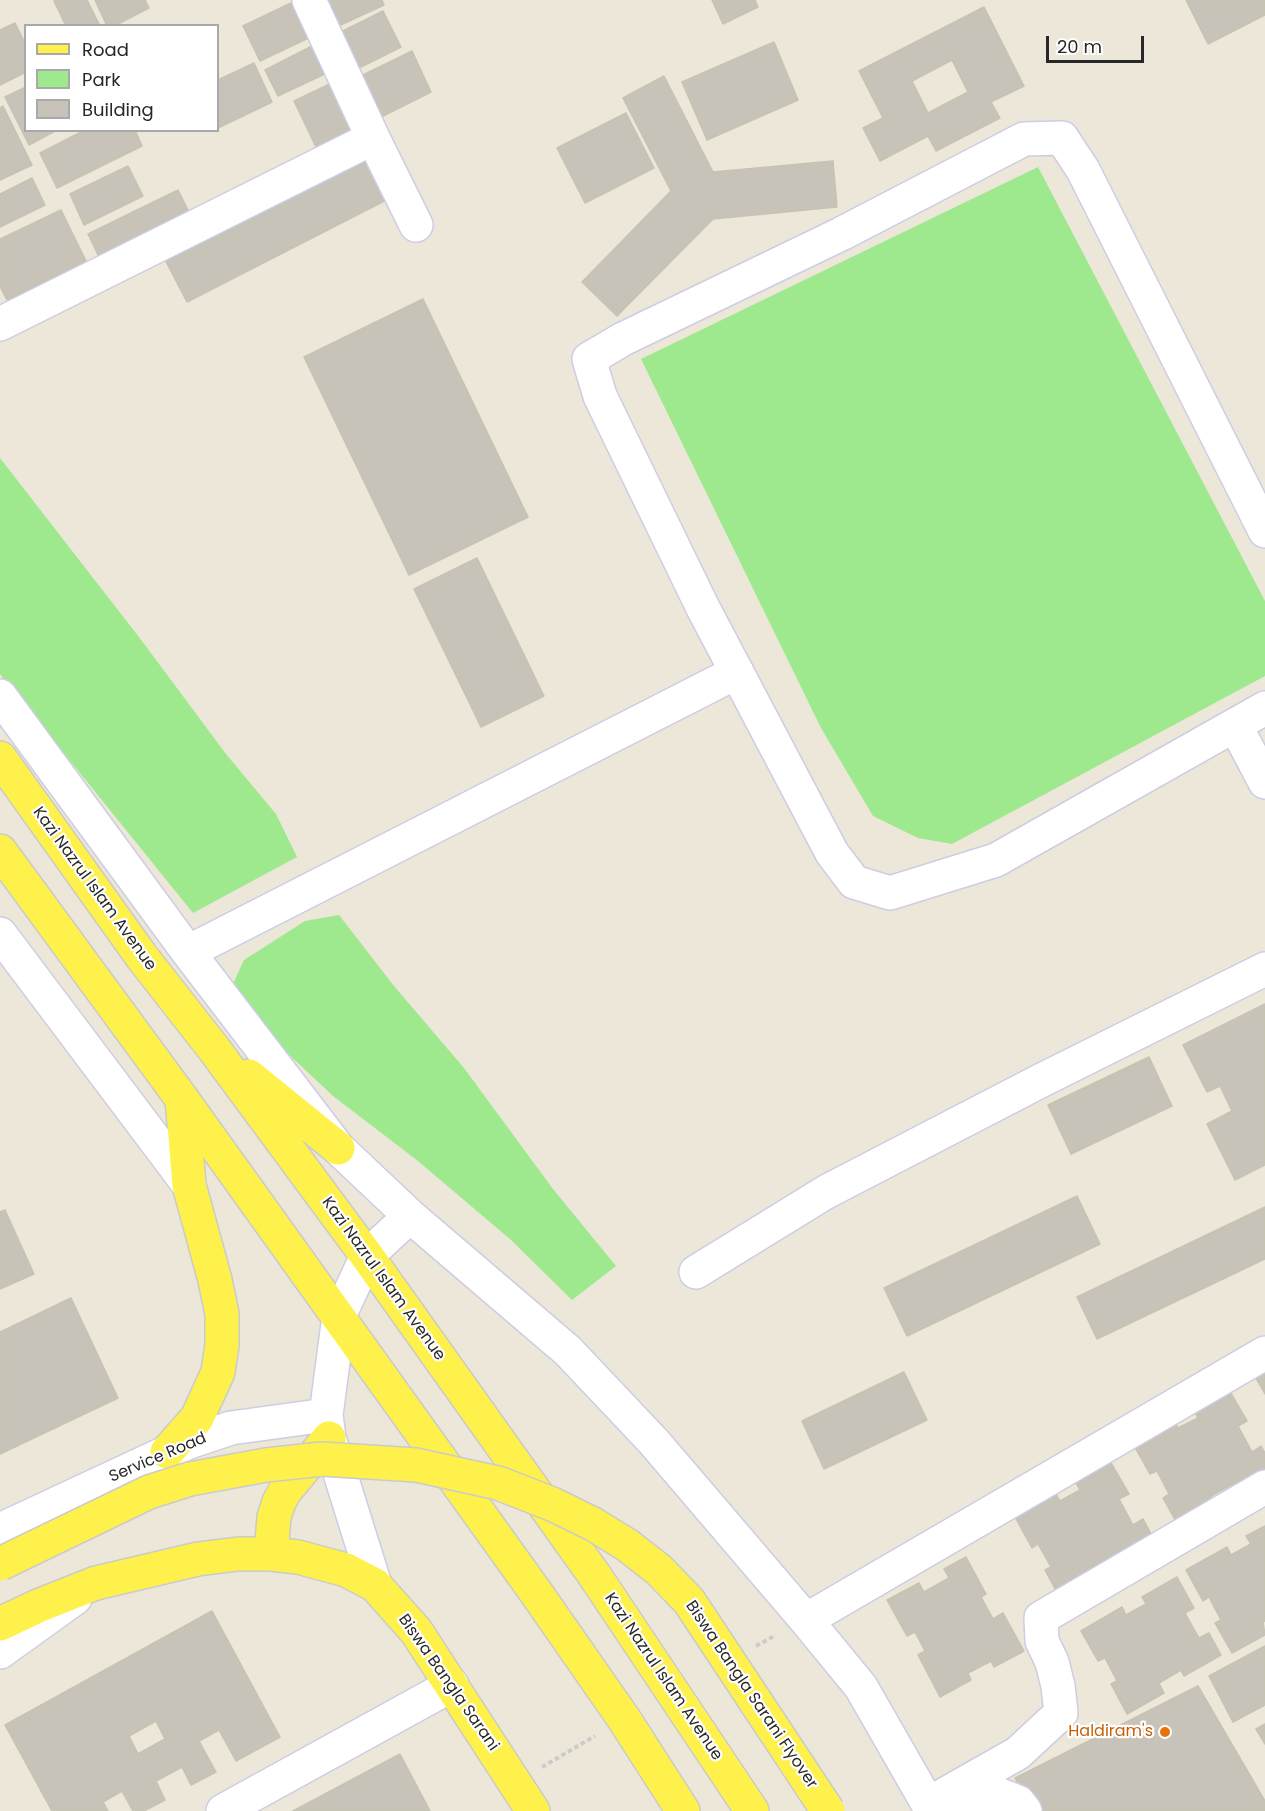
<!DOCTYPE html>
<style>
body{margin:0}
#map{position:relative;width:1265px;height:1811px;overflow:hidden;background:#ece7d8;font-family:Poppins,sans-serif}
canvas{display:block}
.legend{position:absolute;left:24px;top:24px;width:195px;height:108px;box-sizing:border-box;background:#fff;border:2px solid #a9a9a9;margin:0;padding:8px 10px;list-style:none;font-size:18px;color:#282828}
.legend li{display:flex;align-items:center;gap:12px;height:30px}
.legend b{width:30px;border:2px solid #a9a9a9}
.scale{position:absolute;left:1046px;top:36px;width:98px;height:27px;box-sizing:border-box;border:3px solid #282828;border-top:0;padding-left:8px;font-size:18px;line-height:21px;white-space:nowrap;color:#282828;-webkit-text-stroke:4px #fff;paint-order:stroke}
</style>
<div id="map">
<canvas width="1265" height="1811"></canvas>
<ul class="legend">
<li><b style="height:8px;background:#fef14b"></b>Road</li>
<li><b style="height:16px;background:#9ee98e"></b>Park</li>
<li><b style="height:16px;background:#c7c3b8"></b>Building</li>
</ul>
<div class="scale">20 m</div>
</div>
<script>
const c = document.querySelector('canvas').getContext('2d');
c.lineJoin = 'round';
function paint(path, color) { c.fillStyle = color; c.fill(path, 'evenodd'); }
const poly = rows => new Path2D(rows.map(r => 'M' + r).join(''));
function trace(path, color, width, dash) { c.strokeStyle = color; c.lineWidth = width; c.lineCap = dash ? 'butt' : 'round'; c.setLineDash(dash || []); c.stroke(path); }
function drawText(font, color, halo, rows, align = 'center') {
  c.font = font + ' Poppins,sans-serif'; c.lineWidth = 4.5; c.setLineDash([]); c.textBaseline = 'middle'; c.strokeStyle = halo; c.fillStyle = color; for (const [text, x, y, turn = 0] of rows) {
    c.save(); c.translate(x, y); c.rotate((+turn || 0) * Math.PI / 180); c.textAlign = isNaN(turn) ? turn : align; if (halo) c.strokeText(text, 0, 0); c.fillText(text, 0, 0); c.restore();
  }
}
paint(poly([
 [1038,167,1265,601,1265,676,952,844,918,838,873,816,821,728,641,359],
 [0,458,142,641,226,754,276,814,297,857,193,913,0,674],
 [339,915,394,986,464,1068,553,1189,616,1266,572,1300,511,1240,418,1161,333,1096,267,1034,232,986,244,960,305,921]
]), '#9ee98e');
const building = poly([
 [56,0,87,0,100,26,66,26,54,1,56,0],
 [95,0,145,0,149,8,114,26,107,26,95,0],
 [297,0,317,34,260,61,243,26,297,0],
 [318,0,382,0,384,5,332,29,318,0],
 [712,0,755,0,758,7,723,24,712,0],
 [1186,0,1265,0,1265,15,1208,44,1186,0],
 [984,7,1024,86,991,102,1000,118,936,151,928,136,880,161,863,128,883,118,859,71,984,7],
 [952,60,968,92,928,113,912,81,952,60],
 [383,11,401,47,351,72,333,36,383,11],
 [15,23,26,45,26,72,0,85,0,30,15,23],
 [774,42,798,100,707,140,682,82,774,42],
 [318,43,331,71,278,96,265,70,318,43],
 [412,51,431,92,383,116,363,75,412,51],
 [254,63,272,102,218,128,218,80,254,63],
 [664,76,713,172,833,161,837,207,713,219,617,316,582,282,671,191,623,98,664,76],
 [336,81,357,126,316,147,294,101,336,81],
 [26,87,26,130,55,131,29,145,5,97,26,87],
 [3,106,32,165,0,180,0,108,3,106],
 [626,113,654,168,585,203,557,148,626,113],
 [85,130,135,130,142,146,57,188,40,153,85,130],
 [368,144,394,196,187,302,160,250,368,144],
 [128,166,143,196,84,225,70,194,128,166],
 [32,178,45,205,0,227,0,194,32,178],
 [178,190,192,218,102,263,88,234,178,190],
 [61,210,86,261,7,300,0,286,0,239,61,210],
 [423,299,528,517,409,575,304,357,423,299],
 [477,558,544,696,481,727,414,589,477,558],
 [1265,1004,1265,1165,1235,1180,1207,1124,1232,1111,1220,1086,1207,1092,1183,1045,1265,1004],
 [1149,1057,1172,1106,1071,1154,1048,1105,1149,1057],
 [1077,1196,1100,1244,907,1336,884,1288,1077,1196],
 [1265,1207,1265,1259,1097,1339,1077,1297,1265,1207],
 [5,1210,34,1274,0,1289,0,1212,5,1210],
 [71,1298,118,1398,0,1454,0,1332,71,1298],
 [1265,1367,1265,1394,1253,1373,1265,1367],
 [904,1372,927,1420,824,1469,802,1421,904,1372],
 [1229,1390,1247,1421,1238,1426,1252,1452,1261,1446,1265,1453,1265,1472,1236,1489,1233,1484,1211,1496,1216,1506,1179,1527,1163,1498,1169,1494,1157,1471,1150,1474,1133,1444,1175,1421,1178,1428,1198,1418,1194,1410,1229,1390],
 [1111,1463,1129,1494,1119,1499,1133,1525,1143,1519,1155,1541,1061,1600,1045,1570,1051,1567,1038,1544,1032,1548,1015,1517,1056,1494,1060,1501,1080,1490,1076,1483,1111,1463],
 [1265,1526,1265,1621,1263,1622,1265,1635,1232,1653,1215,1623,1221,1620,1209,1597,1203,1601,1186,1570,1227,1547,1231,1555,1251,1544,1246,1536,1265,1526],
 [966,1557,986,1594,981,1597,993,1619,1003,1613,1024,1651,994,1667,991,1661,968,1673,971,1680,940,1697,918,1655,925,1651,915,1632,907,1636,887,1600,919,1583,924,1592,949,1578,944,1569,966,1557],
 [1177,1577,1194,1608,1185,1613,1199,1638,1209,1633,1221,1655,1184,1676,1181,1670,1159,1683,1164,1693,1127,1714,1111,1684,1117,1681,1105,1658,1098,1661,1081,1631,1122,1607,1126,1615,1146,1604,1142,1597,1177,1577],
 [212,1611,280,1737,236,1761,219,1730,199,1741,216,1772,191,1785,182,1767,156,1781,165,1800,144,1811,133,1811,122,1791,103,1802,108,1811,52,1811,5,1725,212,1611],
 [156,1721,165,1739,138,1754,129,1736,156,1721],
 [1265,1646,1265,1705,1233,1722,1209,1676,1265,1646],
 [1198,1686,1265,1801,1265,1811,1035,1811,1015,1778,1198,1686],
 [1265,1724,1265,1744,1256,1729,1265,1724],
 [400,1754,430,1811,293,1811,400,1754]
]);
paint(building, '#c7c3b8');
trace(building, '#c7c3b1', 1.5);
const minor = poly([
 [309,0,373,138,416,225],
 [0,324,373,138],
 [1265,531,1083,170,1062,138,1024,139,841,234,623,339,589,359,600,396,703,608,832,853,854,882,890,893,996,860,1265,708],
 [0,696,188,952,338,1148,410,1216,568,1351,654,1442,806,1620,861,1687,932,1811],
 [1235,725,1265,782],
 [0,934,189,1185],
 [188,952,737,672],
 [696,1272,826,1192,1042,1080,1265,969],
 [0,1530,189,1442,231,1428,326,1415],
 [375,1585,329,1438,326,1415,339,1316,367,1256,410,1216],
 [806,1620,1265,1353],
 [0,1652,75,1598],
 [928,1804,1018,1753,1061,1713,1058,1686,1052,1662,1042,1641,1041,1618,1265,1487],
 [223,1811,452,1685],
 [965,1811,998,1794,1018,1802,1025,1811]
]);
const major = poly([
 [0,758,142,957,214,1049,367,1256,595,1576,752,1811],
 [0,851,182,1099,537,1594,624,1719,683,1811],
 [249,1076,338,1148],
 [167,1452,197,1418,218,1372,222,1345,222,1314,215,1280,189,1185,182,1099],
 [271,1554,274,1517,279,1502,285,1491,329,1438],
 [0,1624,38,1606,96,1583,198,1559,238,1554,271,1554,298,1557,346,1570,375,1585,416,1631,533,1811]
]);
trace(minor, '#cdcde3', 36);
trace(major, '#cbcbcb', 36);
trace(poly([
 [756,1646,776,1635],
 [542,1767,595,1736]
]), '#cbcbcb', 4, [4.5, 3]);
trace(minor, '#fff', 33);
trace(major, '#fef14b', 33);
const majorBridge = poly([
 [0,1564,149,1492,190,1479,266,1465,322,1459,416,1465,498,1483,552,1504,593,1524,627,1545,659,1570,689,1601,828,1811]
]);
trace(majorBridge, '#cbcbcb', 36, []);
trace(majorBridge, '#fef14b', 33);
for (const [x, y, r, color] of [
 [1165,1732,6,"#e8710a"]
]) { const dot = new Path2D(); dot.arc(x, y, r, 0, 2 * Math.PI); c.fillStyle = color; c.fill(dot); trace(dot, '#fff', 2); }
drawText('16px', '#282828', '#fff', [
 ["Kazi Nazrul Islam Avenue",94,889,54],
 ["Kazi Nazrul Islam Avenue",383,1279,54],
 ["Service Road",158,1458,-23],
 ["Kazi Nazrul Islam Avenue",663,1677,56],
 ["Biswa Bangla Sarani",448,1683,55],
 ["Biswa Bangla Sarani Flyover",751,1695,56]
]);
drawText('16px', '#c56008', '#fff', [
 ["Haldiram's",1153,1732]
], 'right');
</script>
